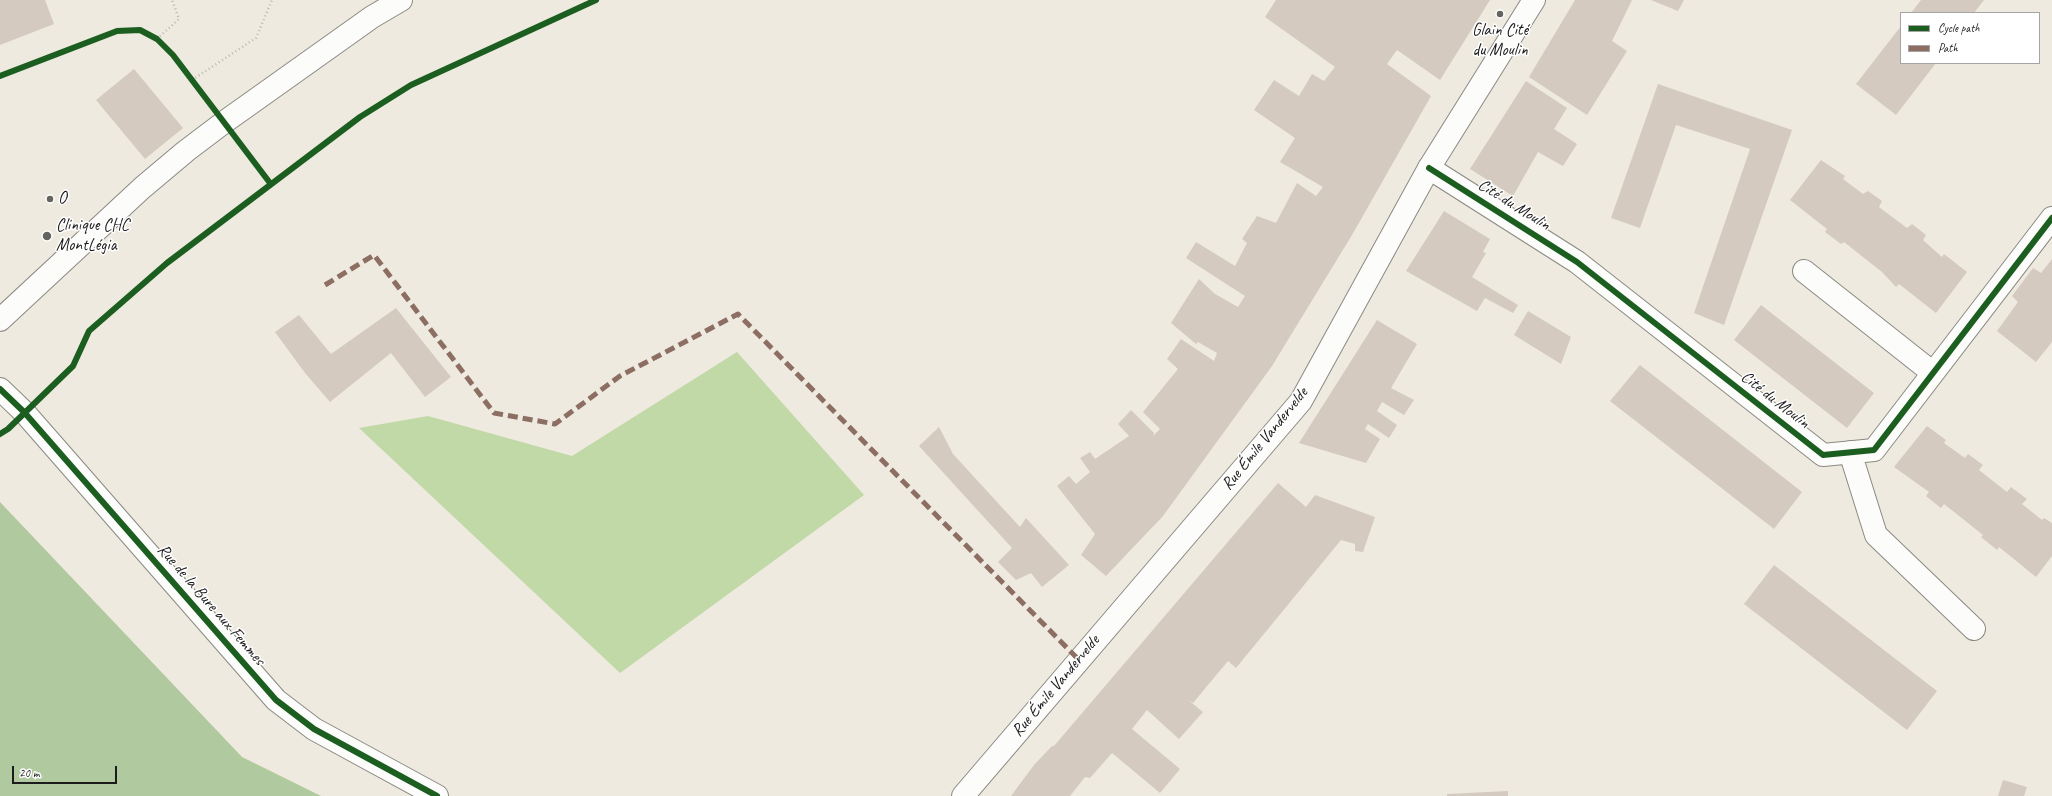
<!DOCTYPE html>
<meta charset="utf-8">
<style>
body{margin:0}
#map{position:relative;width:2052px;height:796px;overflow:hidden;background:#eeeadf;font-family:Caveat,sans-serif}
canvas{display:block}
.legend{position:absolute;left:1900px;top:12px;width:140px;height:52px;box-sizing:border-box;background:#fff;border:1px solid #a4a4a4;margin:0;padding:5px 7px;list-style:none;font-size:12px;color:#1c1c1c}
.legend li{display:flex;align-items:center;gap:8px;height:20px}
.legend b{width:20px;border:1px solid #a4a4a4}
.scale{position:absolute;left:12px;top:766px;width:105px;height:18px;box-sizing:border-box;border:2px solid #1c1c1c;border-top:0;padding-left:5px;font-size:12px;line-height:14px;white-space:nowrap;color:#1c1c1c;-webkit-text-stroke:3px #fff;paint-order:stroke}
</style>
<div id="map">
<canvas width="2052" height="796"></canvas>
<ul class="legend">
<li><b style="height:5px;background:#1b5e20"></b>Cycle path</li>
<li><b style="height:5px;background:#8d6e63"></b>Path</li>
</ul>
<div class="scale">20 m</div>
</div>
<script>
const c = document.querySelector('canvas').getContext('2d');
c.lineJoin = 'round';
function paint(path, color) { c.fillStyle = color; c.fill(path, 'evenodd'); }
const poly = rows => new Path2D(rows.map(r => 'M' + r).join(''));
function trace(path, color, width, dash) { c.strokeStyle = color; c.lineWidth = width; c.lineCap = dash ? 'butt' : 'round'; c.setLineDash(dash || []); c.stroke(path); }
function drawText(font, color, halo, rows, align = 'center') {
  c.font = font + ' Caveat,sans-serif'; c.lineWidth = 3; c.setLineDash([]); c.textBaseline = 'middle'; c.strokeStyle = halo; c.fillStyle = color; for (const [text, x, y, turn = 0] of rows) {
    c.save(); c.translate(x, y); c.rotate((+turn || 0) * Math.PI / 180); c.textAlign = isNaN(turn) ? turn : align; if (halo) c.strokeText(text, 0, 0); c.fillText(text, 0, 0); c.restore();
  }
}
paint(poly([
 [737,352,864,495,620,673,359,428,428,416,572,456]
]), '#c1d8a7');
paint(poly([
 [0,502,242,757,321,796,0,796]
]), '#b0c99e');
paint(poly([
 [0,0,45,0,54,24,0,45],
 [1276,0,1490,0,1440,80,1397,50,1387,64,1431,96,1352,235,1272,366,1163,516,1106,576,1081,555,1095,534,1057,486,1069,476,1076,484,1090,472,1080,458,1090,452,1095,459,1129,436,1118,424,1131,410,1154,433,1153,436,1160,429,1143,412,1178,369,1167,359,1181,339,1214,361,1217,353,1198,342,1196,344,1171,323,1199,279,1215,294,1238,307,1245,296,1186,258,1196,242,1235,266,1247,243,1242,239,1257,216,1276,223,1297,183,1316,196,1323,187,1280,162,1295,138,1254,110,1274,80,1299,96,1312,74,1324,81,1335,67,1265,17],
 [1575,0,1632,0,1612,41,1627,51,1587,115,1529,77],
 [1651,0,1684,0,1678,11],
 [1921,0,1984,0,1974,13,1911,13],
 [1901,26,1901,63,1936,63,1896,115,1856,84],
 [134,69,183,128,145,159,96,100],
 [1526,81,1567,108,1554,129,1577,144,1563,166,1538,152,1513,196,1470,169],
 [1658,84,1792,130,1724,325,1694,313,1750,149,1676,125,1640,228,1611,218],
 [1821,160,1845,176,1843,179,1863,194,1868,191,1882,201,1879,207,1907,228,1912,224,1926,235,1923,240,1942,257,1944,254,1967,272,1936,313,1899,284,1896,287,1882,272,1844,242,1841,244,1825,232,1827,229,1790,200],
 [1444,211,1490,239,1483,252,1486,253,1472,277,1518,305,1513,313,1485,298,1477,311,1406,271],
 [2052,259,2052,342,2036,362,1997,331,2018,302,2012,296,2033,268,2041,273],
 [1761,305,1874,393,1847,428,1734,340],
 [396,308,451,377,425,397,391,353,330,402,305,373,275,332,299,315,331,354],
 [1528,311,1571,337,1561,364,1514,335],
 [1377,320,1417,344,1391,388,1414,400,1404,415,1382,402,1377,411,1397,425,1389,438,1368,424,1365,429,1380,439,1366,463,1299,443],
 [1640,365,1802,492,1774,529,1610,401],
 [1927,426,1946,440,1944,443,1965,458,1968,454,1983,465,1979,470,2007,492,2011,487,2027,499,2022,504,2042,520,2044,518,2052,523,2052,556,2036,577,1999,547,1997,550,1981,537,1983,535,1944,504,1941,508,1926,496,1929,492,1894,467],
 [939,427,953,454,1020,527,1026,518,1069,565,1042,587,1031,573,1016,580,998,562,1012,548,919,446],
 [1278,483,1306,507,1315,495,1375,517,1363,552,1355,551,1355,544,1341,540,1236,668,1228,661,1193,703,1187,699,1203,712,1179,739,1147,710,1132,729,1180,769,1160,793,1112,753,1090,778,1085,777,1070,796,1011,796,1034,765,1052,746,1054,746],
 [1774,565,1937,691,1907,730,1744,604],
 [2003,780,2027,787,2024,796,1998,796],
 [1508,791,1508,796,1447,796,1447,794]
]), '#d5cabf');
const minor = poly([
 [1429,168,1577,262,1823,455,1874,450,2052,218],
 [1804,271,1933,373],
 [0,320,142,188,186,151,223,123,372,17,401,0],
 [0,389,24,412,276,700,314,729,437,796],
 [1850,452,1876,535,1974,629]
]);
const major = poly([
 [963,796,1301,401,1429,168,1534,0]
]);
trace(minor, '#8c8984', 24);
trace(major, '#8c8984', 24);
trace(poly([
 [157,39,179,19,172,0],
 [192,80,256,38,272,0]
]), '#b9b9b7', 2.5, [1, 3]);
trace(minor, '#fcfcfa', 22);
trace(major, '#fcfcfa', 22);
trace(poly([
 [325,285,374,255,494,413,555,424,620,376,738,314,1078,659]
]), '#8d6e63', 5, [10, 5]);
trace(poly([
 [0,76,117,31,140,30,157,39,173,55,270,183],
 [1429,168,1577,262,1823,455,1874,450,2052,218],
 [0,389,24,412,276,700,314,729,437,796],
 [0,434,8,429,73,366,89,331,167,263,360,117,411,85,596,0]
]), '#1b5e20', 6);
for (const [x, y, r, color] of [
 [1500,14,4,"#666460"],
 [50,199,4,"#666460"],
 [47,236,5,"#666460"]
]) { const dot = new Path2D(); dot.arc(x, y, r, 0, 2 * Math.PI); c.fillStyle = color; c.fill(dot); trace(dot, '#fff', 1.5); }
drawText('17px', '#1c1c1c', '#fff', [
 ["Glain Cité",1500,31,"center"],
 ["du Moulin",1500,51,"center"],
 ["O",58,199],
 ["Clinique CHC",56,226],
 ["MontLégia",56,246]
], 'left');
drawText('17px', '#1c1c1c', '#fff', [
 ["Cité du Moulin",1514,205,32],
 ["Cité du Moulin",1775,400,38],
 ["Rue Émile Vandervelde",1265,439,-51],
 ["Rue de la Bure aux Femmes",211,605,49],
 ["Rue Émile Vandervelde",1056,686,-50]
]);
</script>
